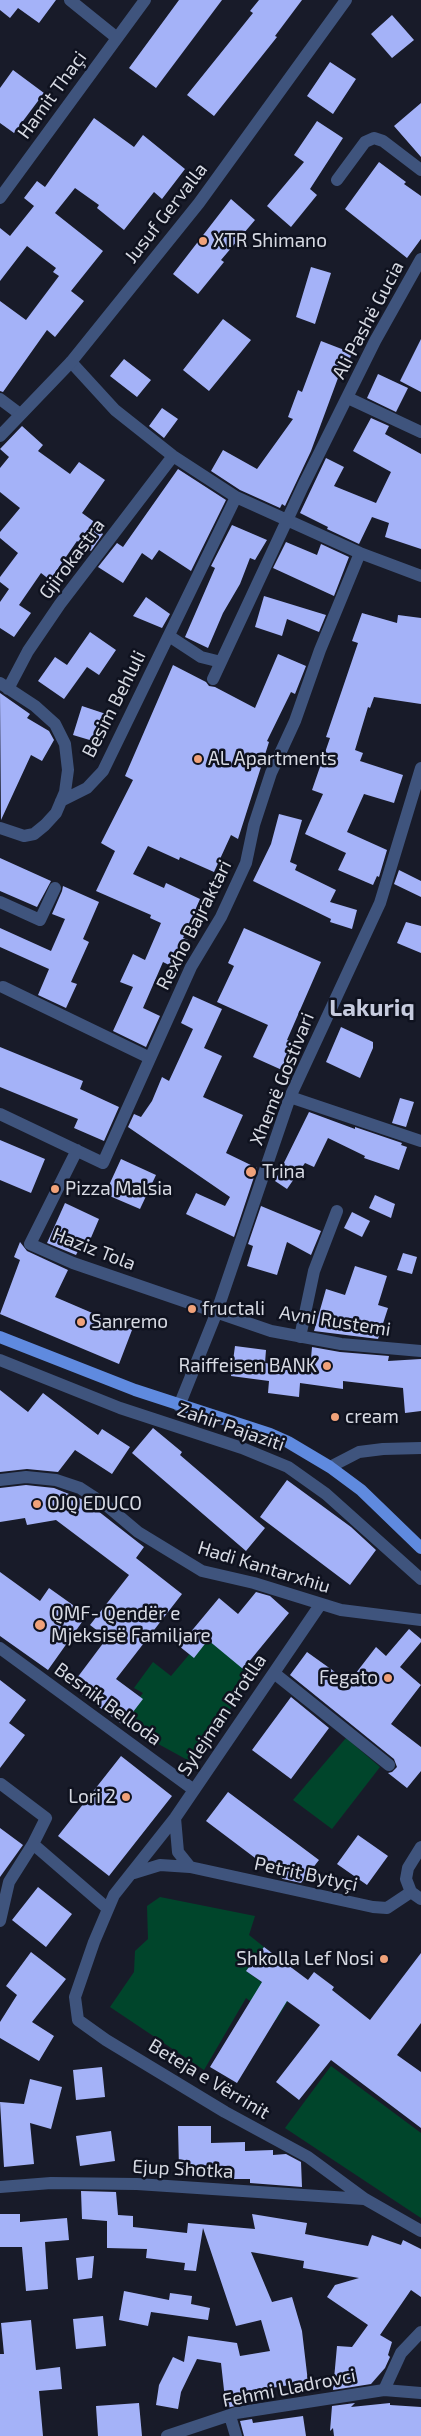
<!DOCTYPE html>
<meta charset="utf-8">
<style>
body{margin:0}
canvas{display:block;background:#181b29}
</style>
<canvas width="421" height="2436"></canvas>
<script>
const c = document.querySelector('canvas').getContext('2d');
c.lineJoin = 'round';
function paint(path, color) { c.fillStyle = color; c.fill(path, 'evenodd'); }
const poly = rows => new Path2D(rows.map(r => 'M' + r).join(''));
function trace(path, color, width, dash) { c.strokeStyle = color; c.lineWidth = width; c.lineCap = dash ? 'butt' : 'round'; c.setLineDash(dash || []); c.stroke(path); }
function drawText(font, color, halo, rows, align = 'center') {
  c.font = font + ' "Exo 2",sans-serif'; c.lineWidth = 5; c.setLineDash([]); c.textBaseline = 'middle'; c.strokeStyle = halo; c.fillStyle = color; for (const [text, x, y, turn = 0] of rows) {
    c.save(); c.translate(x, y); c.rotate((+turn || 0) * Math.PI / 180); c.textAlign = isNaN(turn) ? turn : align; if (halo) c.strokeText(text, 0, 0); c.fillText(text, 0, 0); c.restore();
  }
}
paint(poly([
 [204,1637,254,1674,193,1763,120,1723,143,1693,134,1688,153,1662,171,1676],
 [346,1738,380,1767,332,1829,293,1800],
 [160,1897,255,1916,249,1935,264,1947,246,1971,288,2001,276,2020,246,1998,204,2070,110,2007,134,1972,135,1951,148,1939,147,1906],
 [331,2066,421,2133,421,2218,285,2128]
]), '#00452b');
paint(poly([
 [0,0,56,0,39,23,18,8,10,18,0,10],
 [179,0,222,0,156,88,129,68],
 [259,0,302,0,275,36,277,37,214,116,187,95,253,13,250,11],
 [392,15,414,40,392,58,371,34],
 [330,62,356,79,333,114,307,96],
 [13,70,44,93,14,133,0,123,0,88],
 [421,103,421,157,394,126],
 [94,118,134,147,143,135,185,169,162,199,154,192,124,230,97,208,99,205,75,188,55,213,103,251,71,291,84,301,55,337,47,330,3,392,0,391,0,301,26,320,59,276,53,272,56,268,27,246,0,281,0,228,10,236,34,206,24,198,37,181,45,187],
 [317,121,343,138,310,189,317,195,291,227,267,206,304,162,294,155],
 [379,162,406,182,404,184,421,196,421,239,407,258,345,209],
 [231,199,255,220,221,260,224,262,198,294,173,274],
 [311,267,331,273,315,324,296,317],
 [223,319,251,340,209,391,183,370],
 [421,339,421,392,400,381],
 [321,341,352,353,342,379,338,378,311,451,285,506,282,504,280,508,240,490,211,471,223,450,257,469,293,419,288,417,298,390,302,392],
 [124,359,151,380,137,397,110,376],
 [378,374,408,388,396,412,367,398],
 [162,408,178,419,164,438,149,426],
 [371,418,389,426,385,434,421,454,421,549,385,537,389,523,372,517,359,544,327,529,328,527,300,513,326,458,344,467,334,486,376,503,391,472,353,451],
 [22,426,43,445,38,451,70,474,79,462,105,480,82,513,100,526,98,530,103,534,91,551,77,541,50,580,41,573,19,605,31,613,14,637,0,628,0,602,9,589,0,582,0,577,18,553,0,538,0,532,20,508,0,492,0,468,9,457,0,449],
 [178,469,226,500,191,571,159,550,152,560,142,553,123,583,98,567,117,543,123,547],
 [232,525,267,540,255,560,250,558,240,584,223,613,208,648,185,637,215,568,211,566],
 [286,542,317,555,321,544,349,557,334,596,273,568],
 [264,596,326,615,319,632,287,619,282,636,255,627],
 [146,597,170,614,162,628,133,616],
 [362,613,397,623,398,615,421,618,421,704,374,697,370,708,368,707,355,750,363,753,360,761,403,775,394,803,364,794,347,832,387,850,379,877,377,876,373,885,338,870,346,853,305,834,323,794,312,790,330,738,326,737,358,643,352,641],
 [90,632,116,650,99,675,87,667,64,699,38,681,55,657,67,665],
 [278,654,306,666,295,694,291,692,267,741,269,742,238,839,231,835,214,872,180,857,179,860,148,846,133,874,164,888,166,883,200,899,183,938,188,940,175,968,163,962,143,1008,160,1016,146,1047,113,1031,133,987,120,982,133,954,145,960,161,923,150,918,151,915,96,891,115,851,101,843,133,780,125,776,173,665,206,682,209,686,215,687,255,708],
 [0,693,30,714,27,718,49,731,54,740,42,761,31,755,1,820],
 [82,706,112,716,103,744,73,735],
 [279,814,302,820,290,862,297,865,295,870,336,890,330,902,357,910,352,929,330,922,331,919,253,881,271,844],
 [0,858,51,881,37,907,0,891],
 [399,870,421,881,421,897,394,884],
 [63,886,99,902,83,939,89,942,71,982,77,984,66,1008,38,995,49,969,0,947,0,928,51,951,65,919,52,914,62,891],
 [406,922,421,926,421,953,397,943],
 [244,928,321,962,287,1040,294,1043,282,1070,253,1057,268,1025,217,1002,234,966,228,963],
 [193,996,222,1009,204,1048,222,1056,203,1097,243,1115,226,1153,257,1168,234,1237,186,1214,196,1193,225,1206,230,1197,128,1127,134,1114,141,1117,152,1101,162,1077,169,1081,193,1029,181,1023],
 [341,1027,373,1042,373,1048,360,1078,326,1062],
 [0,1047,83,1081,80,1089,119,1107,104,1141,74,1128,78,1119,0,1087],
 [400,1098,414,1102,406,1127,392,1123],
 [309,1112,355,1129,355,1127,402,1143,401,1145,407,1147,399,1170,364,1158,365,1156,328,1138,314,1167,305,1163,287,1189,275,1181],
 [0,1140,45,1159,31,1193,0,1180],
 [121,1159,156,1175,140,1209,105,1194],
 [375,1195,395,1204,391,1218,369,1208],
 [65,1203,99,1219,84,1254,78,1251,76,1255,47,1243],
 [261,1206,321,1231,311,1255,287,1242,277,1275,247,1266,253,1246,248,1244],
 [352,1212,370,1221,362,1237,344,1228],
 [20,1242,27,1251,68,1270,55,1297,132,1330,119,1364,0,1314,20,1260,14,1257],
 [403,1253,417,1257,412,1274,397,1270],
 [355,1266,387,1276,378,1305,388,1308,378,1339,314,1331,326,1289,345,1295],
 [235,1346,266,1350,265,1363,310,1369,312,1347,340,1352,389,1356,388,1361,421,1359,421,1411,405,1413,403,1388,343,1381,343,1389,300,1383,299,1397,268,1393,269,1381,231,1376],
 [0,1390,28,1412,43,1393,98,1435,102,1429,130,1447,112,1474,75,1450,58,1472,27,1469,0,1472],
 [153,1428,182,1452,180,1455,265,1528,246,1551,132,1453],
 [287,1480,351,1527,376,1550,350,1585,260,1517],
 [26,1485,54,1488,84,1500,144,1547,136,1558,182,1594,116,1679,143,1699,123,1725,71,1686,107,1638,90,1625,129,1575,56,1520,27,1525,25,1518,0,1522,0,1488],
 [0,1572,40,1601,49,1588,87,1615,48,1670,0,1636],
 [256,1592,270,1596,289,1613,243,1669,208,1640,194,1658,179,1646,219,1598,238,1614],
 [409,1629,421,1639,421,1642,400,1667,421,1685,391,1724,421,1747,421,1771,407,1788,388,1773,392,1772,397,1767,394,1759,290,1675,307,1652,349,1682,376,1647,386,1656],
 [0,1680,26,1700,9,1723,25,1735,0,1768],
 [291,1697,329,1728,291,1779,252,1750],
 [121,1756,172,1796,109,1876,58,1836],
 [228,1792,319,1860,301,1883,283,1879,206,1821],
 [0,1828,23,1845,0,1877],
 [358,1835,388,1856,367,1885,337,1864],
 [38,1887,72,1914,46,1947,12,1920],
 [264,1947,308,1980,314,1972,334,1987,332,1990,370,2020,421,1953,421,2023,397,2055,421,2072,421,2128,331,2060,299,2100,276,2082,320,2025,287,2001,237,2083,210,2067,262,1982,246,1971],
 [31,1952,66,1979,32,2022,54,2036,39,2061,0,2038,0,2022,17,1995,6,1986],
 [102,2067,105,2097,76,2100,73,2070],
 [30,2079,62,2087,51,2129,30,2123,34,2164,4,2167,0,2102,24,2104],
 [178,2126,211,2126,211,2143,245,2142,245,2151,273,2150,273,2155,286,2154,301,2162,302,2187,250,2183,250,2179,222,2179,222,2169,179,2169],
 [111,2131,115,2161,80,2166,76,2136],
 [81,2191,116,2192,118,2215,133,2216,133,2227,187,2233,188,2223,255,2229,252,2214,307,2223,305,2234,368,2246,372,2235,401,2245,403,2240,421,2249,421,2297,411,2290,380,2335,392,2342,388,2355,390,2357,385,2368,371,2384,333,2390,337,2346,352,2347,368,2325,327,2297,335,2285,359,2278,303,2268,304,2261,251,2252,272,2302,292,2297,302,2331,308,2382,247,2392,249,2403,226,2408,221,2363,197,2359,181,2392,178,2409,156,2405,159,2385,173,2357,184,2362,188,2336,237,2343,240,2356,270,2351,261,2320,236,2326,203,2228,196,2271,184,2270,185,2263,146,2258,147,2249,107,2248,107,2221,82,2219],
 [0,2214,20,2214,20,2222,67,2218,69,2240,45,2242,48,2289,26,2291,22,2247,0,2247],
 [94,2256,92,2278,78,2280,76,2258],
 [124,2291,169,2300,170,2293,192,2296,191,2304,210,2308,208,2320,151,2312,148,2326,119,2320],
 [103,2316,106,2346,76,2349,73,2319],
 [31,2320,36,2370,60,2367,62,2389,39,2391,43,2436,0,2436,0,2354,4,2354,1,2323],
 [139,2403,142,2436,98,2436,96,2406],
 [355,2403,351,2407,390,2403,390,2405,421,2407,421,2436,334,2436,333,2428,330,2431,332,2406],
 [303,2416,306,2436,244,2436,240,2421,252,2419,253,2423]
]), '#a4b2f8');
trace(poly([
 [70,0,117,38],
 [337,180,365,142,374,138,383,141,421,170],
 [0,198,145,0],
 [71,362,115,410,173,456,236,497,360,553,421,576],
 [348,398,421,432],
 [0,399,20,414],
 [169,636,201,657,221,662],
 [213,679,303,486,375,341,421,259],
 [0,683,35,706,55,724,65,744,68,770,65,792,56,813,45,825,34,834,24,836,0,828],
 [8,689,28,651,60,604,173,456],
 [61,801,87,788,103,771,236,497],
 [0,902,40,920,55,888],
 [3,987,150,1058],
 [290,1097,421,1141],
 [0,1114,103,1163,191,967,221,917,246,863,254,825,271,773,295,721,320,650,360,553],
 [77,1150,30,1244,73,1263,271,1331,341,1344,421,1351],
 [300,1337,314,1271,337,1211],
 [179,1406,216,1314,290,1097,380,903,421,768],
 [330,1467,359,1452,383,1449,421,1448],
 [0,1480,26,1477,56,1480,80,1488,106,1505,138,1532,202,1571,254,1583,341,1610,421,1620],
 [320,1605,175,1818,114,1895,94,1942,75,1997,78,2020,106,2040,225,2112,308,2157,365,2199,421,2231],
 [0,1648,194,1790],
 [274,1673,389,1765],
 [175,1818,178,1852,190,1867,373,1907,387,1908,411,1892],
 [33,1844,107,1908],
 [134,1873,160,1865,190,1867],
 [0,1921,9,1882,33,1844,46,1818,1,1784],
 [0,2187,51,2183,137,2184,364,2199],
 [384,2390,401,2353,421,2332],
 [230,2416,236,2436],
 [167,2436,236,2413,384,2390,421,2393]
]), '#3f547d', 12);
trace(poly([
 [0,436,71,362,199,203,346,0],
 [0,1360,120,1408,242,1448,288,1467,326,1494,421,1579],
 [421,1847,408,1868,406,1879,411,1892,421,1899]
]), '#3f547d', 12);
trace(poly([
 [0,1337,135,1390,270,1434,288,1442,330,1467,361,1490,421,1548]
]), '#5f8adf', 12);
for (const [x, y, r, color] of [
 [203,241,5,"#f0a27a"],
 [198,759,5,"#f0a27a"],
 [251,1172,6,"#f0a27a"],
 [55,1189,5,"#f0a27a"],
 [192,1309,5,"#f0a27a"],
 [81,1322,5,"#f0a27a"],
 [327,1366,5,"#f0a27a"],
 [335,1417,5,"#f0a27a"],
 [37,1504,5,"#f0a27a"],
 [40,1625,6,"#f0a27a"],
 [388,1678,5,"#f0a27a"],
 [126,1797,5,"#f0a27a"],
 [384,1959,5,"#f0a27a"]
]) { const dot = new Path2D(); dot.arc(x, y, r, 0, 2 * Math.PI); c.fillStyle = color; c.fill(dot); trace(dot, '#0f121f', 2); }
drawText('19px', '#d7dae3', '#0f121f', [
 ["Hamit Thaçi",52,95,-54],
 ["Jusuf Gervalla",166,213,-52],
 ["Ali Pashë Gucia",368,320,-62],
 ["Gjirokastra",72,559,-53],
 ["Besim Behluli",114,704,-63],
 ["Rexho Bajraktari",194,925,-63],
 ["Xhemë Gostivari",282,1079,-68],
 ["Haziz Tola",94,1249,21],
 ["Avni Rustemi",335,1321,9],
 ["Zahir Pajaziti",231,1427,19],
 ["Hadi Kantarxhiu",264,1567,17],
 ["Besnik Belloda",108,1704,36],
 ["Sylejman Rrotlla",222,1715,-56],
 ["Petrit Bytyçi",306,1874,12],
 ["Beteja e Vërrinit",209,2079,31],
 ["Ejup Shotka",183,2169,3],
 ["Fehmi Lladrovci",289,2388,-11]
]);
drawText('19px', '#d7dae3', '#0f121f', [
 ["XTR Shimano",213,241],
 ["AL Apartments",208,759],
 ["Trina",262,1172],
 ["Pizza Malsia",65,1189],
 ["fructali",202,1309],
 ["Sanremo",91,1322],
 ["Raiffeisen BANK",317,1366,"right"],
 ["cream",345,1417],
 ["OJQ EDUCO",47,1504],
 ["QMF- Qendër e",51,1614],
 ["Mjeksisë Familjare",51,1636],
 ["Fegato",378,1678,"right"],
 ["Lori 2",116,1797,"right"],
 ["Shkolla Lef Nosi",374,1959,"right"]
], 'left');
drawText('bold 24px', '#c7ccdf', '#0f121f', [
 ["Lakuriq",372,1008]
]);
</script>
